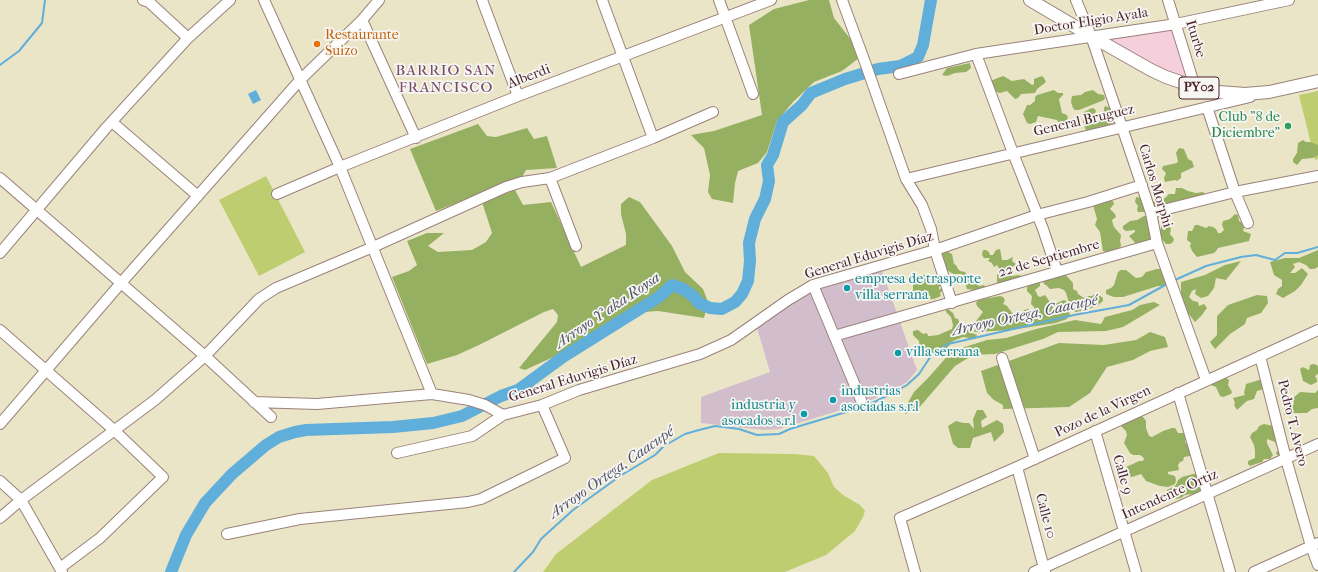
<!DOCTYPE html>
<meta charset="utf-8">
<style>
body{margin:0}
canvas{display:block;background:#ebe5c8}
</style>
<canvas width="1318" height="572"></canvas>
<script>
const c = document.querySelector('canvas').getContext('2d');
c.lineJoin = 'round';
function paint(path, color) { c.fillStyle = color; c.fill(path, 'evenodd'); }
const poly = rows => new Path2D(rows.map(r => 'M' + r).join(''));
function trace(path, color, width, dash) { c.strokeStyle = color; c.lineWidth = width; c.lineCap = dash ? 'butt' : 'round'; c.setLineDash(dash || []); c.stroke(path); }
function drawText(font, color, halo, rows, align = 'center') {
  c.font = font + ' "IM FELL French Canon",serif'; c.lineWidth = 3.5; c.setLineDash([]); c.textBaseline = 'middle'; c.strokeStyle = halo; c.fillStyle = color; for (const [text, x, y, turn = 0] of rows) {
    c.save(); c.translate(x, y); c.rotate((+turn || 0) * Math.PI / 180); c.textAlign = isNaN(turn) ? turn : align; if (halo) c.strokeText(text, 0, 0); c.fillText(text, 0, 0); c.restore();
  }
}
paint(poly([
 [1172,28,1191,84,1102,38]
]), '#f5cfdb');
paint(poly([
 [882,271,917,370,907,382,892,391,864,403,779,429,764,430,701,423,701,397,770,372,757,328,810,292]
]), '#d1bdcc');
paint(poly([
 [1318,91,1318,159,1315,160,1299,95],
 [266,176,305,252,259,276,219,200],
 [719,453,794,454,814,456,828,473,834,487,843,495,860,505,865,511,863,517,855,531,826,555,785,572,543,572,556,554,652,480]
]), '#becd6f');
paint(poly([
 [809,0,829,0,834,18,863,55,842,71,814,82,793,102,777,121,767,152,758,163,738,171,735,183,733,203,712,199,708,192,710,175,704,148,691,135,714,131,762,115,749,25,774,9],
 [970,63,971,68,966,72,955,73,947,76,942,75,947,68],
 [1003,76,1012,81,1024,79,1032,85,1034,84,1034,79,1042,76,1044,78,1046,82,1037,89,1035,93,1021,94,1018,98,1015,99,1007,91,1000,93,994,91,990,81],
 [1054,90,1058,93,1063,93,1063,95,1059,99,1062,113,1067,115,1068,118,1066,121,1062,124,1059,123,1057,120,1038,116,1036,122,1030,124,1027,123,1023,114,1027,105,1030,105,1035,101,1035,97,1037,95],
 [1093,90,1098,94,1104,95,1105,98,1104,100,1079,110,1075,110,1073,108,1071,102,1072,96,1081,95,1085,92],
 [1105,106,1111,108,1115,119,1114,123,1102,129,1087,132,1083,124,1084,112,1092,108,1095,109,1096,112,1094,114,1089,116,1091,123,1092,124,1095,124,1104,117,1104,108],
 [478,124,487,136,496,137,527,128,534,139,547,136,557,168,526,170,522,177,436,211,410,149],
 [1303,140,1306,142,1310,142,1318,145,1318,155,1313,158,1302,159,1297,165,1293,162,1293,159,1297,153,1298,143],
 [1179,148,1184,149,1188,159,1192,161,1194,167,1181,173,1181,178,1177,181,1175,180,1165,182,1164,178,1166,173,1162,169,1163,166,1177,163,1178,161,1176,153],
 [1176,188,1182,188,1188,191,1196,193,1203,192,1205,194,1205,199,1154,209,1149,202,1156,201,1165,198,1169,194,1175,194],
 [515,190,523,205,551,202,581,267,626,245,626,234,621,214,621,204,629,197,640,202,672,246,685,272,703,289,708,302,704,318,658,311,644,312,622,318,573,348,525,370,519,368,557,322,558,315,553,309,544,312,479,345,457,355,427,364,392,277,409,271,417,265,407,241,427,233,444,233,428,246,438,252,472,250,486,242,492,233,482,202],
 [1136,197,1142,198,1147,210,1145,212,1138,212,1137,210,1138,206,1135,202],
 [1108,199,1113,201,1114,204,1110,209,1115,214,1116,217,1112,220,1113,224,1114,227,1121,235,1120,241,1121,245,1119,251,1109,253,1103,251,1100,232,1095,225,1097,219,1093,205,1106,202],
 [1235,214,1238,215,1239,221,1245,224,1243,231,1251,234,1249,241,1218,248,1216,251,1214,253,1197,257,1192,251,1190,246,1191,243,1187,240,1188,231,1192,231,1195,225,1198,225,1206,228,1209,226,1213,227,1216,229,1218,233,1221,233,1224,230,1222,225,1223,221,1230,219],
 [1144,216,1148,216,1154,239,1138,246,1129,236,1135,232,1135,230,1126,231,1123,229,1123,226,1130,221,1137,220],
 [1166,224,1169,225,1171,229,1170,234,1174,239,1173,242,1170,244,1166,244,1159,236,1159,233,1162,225],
 [1000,249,1002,260,1007,260,1013,257,1012,261,1016,264,1014,266,1008,269,1009,275,1012,276,1018,275,1022,276,1020,280,993,286,997,283,997,275,1000,270,997,265,994,267,992,263,988,261,990,258,984,258,982,255,983,250,986,250,989,252,990,255,993,255,996,250],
 [1318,250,1318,267,1314,269,1310,269,1306,265,1299,262,1293,264,1295,267,1290,273,1295,273,1302,268,1308,274,1301,285,1295,291,1283,298,1276,294,1278,289,1282,286,1282,280,1274,275,1270,262,1285,258,1299,258],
 [946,251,952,254,954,264,956,265,958,269,960,271,965,272,972,282,976,283,979,286,984,285,986,288,980,291,967,289,962,274,953,274,947,270,943,260,942,254],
 [1241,261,1226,280,1216,278,1214,288,1208,296,1201,298,1195,294,1196,289,1192,291,1189,297,1193,301,1198,302,1199,306,1204,304,1207,308,1202,315,1195,322,1187,312,1181,302,1181,282,1205,275,1225,265],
 [1157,269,1165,269,1166,279,1165,284,1162,286,1158,286,1123,297,1114,297,1106,294,1106,290,1111,288,1114,285,1118,272,1121,270,1126,270,1136,278,1142,277,1146,272],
 [1064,273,1073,283,1073,289,1077,291,1078,294,1084,298,1088,296,1092,296,1095,294,1099,295,1103,298,1103,301,1097,306,1088,309,1076,312,1073,311,1071,309,1072,306,1069,303,1066,293,1064,290,1059,288,1050,289,1046,285,1044,284,1043,282,1045,280],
 [923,275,931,275,933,277,938,275,942,284,939,287,939,290,941,288,943,290,940,293,941,296,934,299,928,299,925,295,916,296,913,290,913,281,916,278,921,277],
 [1035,282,1039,282,1040,283,1040,286,1035,290,1038,296,1040,297,1045,295,1052,305,1064,300,1066,301,1069,304,1068,308,1070,315,1067,319,1056,323,1011,330,974,332,976,321,983,312,977,306,976,303,978,300,1000,296,1003,297,1005,300,1003,304,1007,306,1013,314,1019,315,1024,310,1028,309,1033,312,1035,310,1034,307,1031,304,1032,296,1027,291,1027,287],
 [1257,295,1267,296,1268,303,1261,313,1247,318,1245,324,1230,334,1215,349,1210,342,1217,335,1217,316,1228,305],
 [1154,302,1160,305,1123,327,1106,331,1058,332,1043,339,995,354,973,355,955,366,918,409,905,414,906,406,914,392,928,378,952,351,987,340,1006,338,1036,329,1075,320,1101,324,1105,317,1132,310,1140,305],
 [948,309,953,313,955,318,958,319,960,325,964,330,973,329,972,333,977,335,975,339,963,337,953,341,947,348,939,352,926,355,923,354,920,352,919,341,913,335,913,331,918,330,923,334,927,333,928,336,930,336,938,335,952,329,953,325,951,317,946,312,946,310],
 [1150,332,1165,337,1168,347,1150,351,1133,360,1107,367,1090,393,1069,407,1003,409,1003,405,994,400,987,393,981,371,1059,343,1104,345,1136,340],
 [1313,364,1317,365,1318,367,1318,374,1315,376,1317,379,1317,382,1311,385,1303,381,1300,369,1303,367,1309,370,1310,365],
 [1224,376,1229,380,1228,385,1232,392,1231,394,1223,397,1220,396,1216,387,1211,385,1209,382],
 [1259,380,1262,381,1264,389,1257,391,1254,399,1247,401,1237,410,1234,405,1235,403,1233,398,1245,395,1244,393,1246,384],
 [528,384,533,384,535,387,530,393,524,393,523,390],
 [1318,390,1318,408,1312,409,1307,413,1291,413,1284,415,1284,406,1293,405,1294,404,1293,398,1300,392,1315,393],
 [977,410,983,410,987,417,981,421,982,428,997,420,1003,424,1004,432,994,442,991,432,973,438,970,448,958,448,953,444,948,426,956,421,963,423,969,423,974,429,973,419],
 [1140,416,1143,417,1146,421,1146,428,1149,436,1152,437,1163,431,1172,428,1175,428,1178,433,1186,433,1186,438,1185,442,1191,448,1192,454,1190,456,1184,457,1183,461,1180,462,1178,465,1179,470,1168,472,1168,474,1175,476,1176,480,1175,484,1168,487,1160,486,1146,481,1141,474,1132,477,1123,474,1122,469,1139,461,1143,461,1144,458,1140,455,1133,455,1130,453,1124,443,1127,435,1126,431,1121,426,1122,424],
 [1264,424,1274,426,1281,455,1277,455,1276,453,1278,450,1275,442,1267,439,1267,443,1273,455,1270,459,1264,459,1262,462,1250,466,1248,464,1248,461,1255,458,1255,451,1254,445,1250,437,1252,433,1257,430,1259,426],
 [1193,474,1198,474,1201,488,1199,493,1185,495,1181,498,1176,499,1172,497,1167,493,1167,490,1176,485,1178,480,1182,477]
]), '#96b062');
paint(poly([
 [256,90,261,100,253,104,248,94]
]), '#60aeda');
trace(poly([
 [0,65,19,51,42,23,45,0],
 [1175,280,1206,266,1241,257,1256,255,1275,260,1285,253,1297,253,1318,247],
 [514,572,533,552,541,539,573,510,620,476,655,455,664,446,685,434,699,430,715,426,739,429,757,435,779,434,790,429,866,406,895,392,907,385,919,374,933,353,948,344,1074,315,1129,305,1167,284]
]), '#60aeda', 2);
trace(poly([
 [171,572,186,535,205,503,232,474,266,445,279,437,295,432,306,430,393,427,433,423,462,416,501,396,518,390,563,357,659,297,672,285,683,289,693,296,699,303,710,308,722,309,735,302,742,294,748,281,750,261,749,243,755,219,765,199,769,181,767,165,773,155,783,122,802,105,811,93,845,79,878,69,900,66,918,57,923,45,931,0]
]), '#60aeda', 12);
const minor = poly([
 [143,0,149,2,188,38],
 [264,0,340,167,432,394],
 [482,0,518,96],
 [602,0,653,138],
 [719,0,753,94],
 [842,0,866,65,906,179,922,205,931,229,935,250,952,303],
 [1076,0,1091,36,1122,127,1151,213,1157,243,1206,380],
 [1168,0,1195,87],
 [362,20,416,138],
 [976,54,1013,153,1043,229,1057,271],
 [899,74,976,54,1176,24,1289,0],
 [1207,107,1235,192,1248,223],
 [112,122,198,196],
 [0,178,205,356,271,417],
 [550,178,576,246],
 [906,179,1250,97],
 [277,194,340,167,518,96,771,0],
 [1151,213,1235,192,1318,176],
 [0,253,106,128,188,38,230,0],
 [813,285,861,400],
 [0,330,114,430,163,477,100,538,60,568],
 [834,336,1157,243],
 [1260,356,1286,459,1311,546,1318,565],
 [1002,358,1035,459],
 [1178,393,1230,572],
 [254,402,317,404,432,394,469,400,485,405,503,415],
 [0,424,121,283,300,80,362,20,379,0],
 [1095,431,1136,572],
 [397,453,472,436,503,415,542,405,579,390,700,354,731,340,788,300,813,285,935,250,1037,215,1088,202,1142,185],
 [1017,467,1045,572],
 [0,481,21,500,62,572],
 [0,518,21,500,155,400,205,356,259,299,276,288,373,247,506,187,522,182,550,178,653,138,713,112],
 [227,534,300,519,468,502,481,499,565,458,542,405],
 [915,572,900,518,1017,467,1318,330],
 [1034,572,1318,444],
 [1254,572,1318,543]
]);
const major = poly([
 [1030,0,1091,36,1151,70,1166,77,1195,87,1219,92,1245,94,1269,92,1318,81]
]);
trace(minor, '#9a827a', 12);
trace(major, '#9a827a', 14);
trace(minor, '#fff', 10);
trace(major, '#fff', 12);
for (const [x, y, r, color] of [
 [317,44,4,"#e8710a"],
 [1288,126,4,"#2e9e5b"],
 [847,288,4,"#0f9aa8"],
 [898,353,4,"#0f9aa8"],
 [833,400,4,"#0f9aa8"],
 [804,414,4,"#0f9aa8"]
]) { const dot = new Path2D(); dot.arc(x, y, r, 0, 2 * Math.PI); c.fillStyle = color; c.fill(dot); trace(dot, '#f6f6f2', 1.5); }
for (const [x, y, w] of [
 [1199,88,40]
]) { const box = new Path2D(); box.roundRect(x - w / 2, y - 11, w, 22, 3); c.fillStyle = '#f6f6f2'; c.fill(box); trace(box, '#4a1f2b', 1); }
drawText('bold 13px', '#4a1f2b', null, [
 ["PY02",1199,88]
]);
drawText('14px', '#4a1f2b', '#f6f6f2', [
 ["Doctor Eligio Ayala",1091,22,-9],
 ["Iturbe",1195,39,73],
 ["Alberdi",529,77,-21],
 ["General Bruguez",1084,121,-13],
 ["Carlos Morphi",1155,186,73],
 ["General Eduvigis Díaz",869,256,-17],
 ["22 de Septiembre",1049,259,-16],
 ["General Eduvigis Díaz",573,379,-17],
 ["Pozo de la Virgen",1103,412,-25],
 ["Pedro T. Avero",1292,423,76],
 ["Calle 9",1122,475,74],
 ["Intendente Ortiz",1170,495,-24],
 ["Calle 10",1045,516,75]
]);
drawText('14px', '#c56008', '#f6f6f2', [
 ["Restaurante",325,36],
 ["Suizo",325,52]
], 'left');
drawText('14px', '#27864d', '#f6f6f2', [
 ["Club \"8 de",1280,118],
 ["Diciembre\"",1280,134]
], 'right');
drawText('14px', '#0d838f', '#f6f6f2', [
 ["empresa de trasporte",855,280],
 ["villa serrana",855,296],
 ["villa serrana",906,353],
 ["industrias",841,392],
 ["asociadas s.r.l",841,408],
 ["industria y",796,406,"right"],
 ["asocados s.r.l",796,422,"right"]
], 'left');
c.letterSpacing = '1px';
drawText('15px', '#7b4b68', '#f6f6f2', [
 ["BARRIO SAN",446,71],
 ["FRANCISCO",446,88]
]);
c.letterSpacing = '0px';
drawText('italic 15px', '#525168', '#f6f6f2', [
 ["Arroyo Y aka Roysa",608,311,-34],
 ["Arroyo Ortega, Caacupé",1025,316,-12],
 ["Arroyo Ortega, Caacupé",612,473,-35]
]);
</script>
